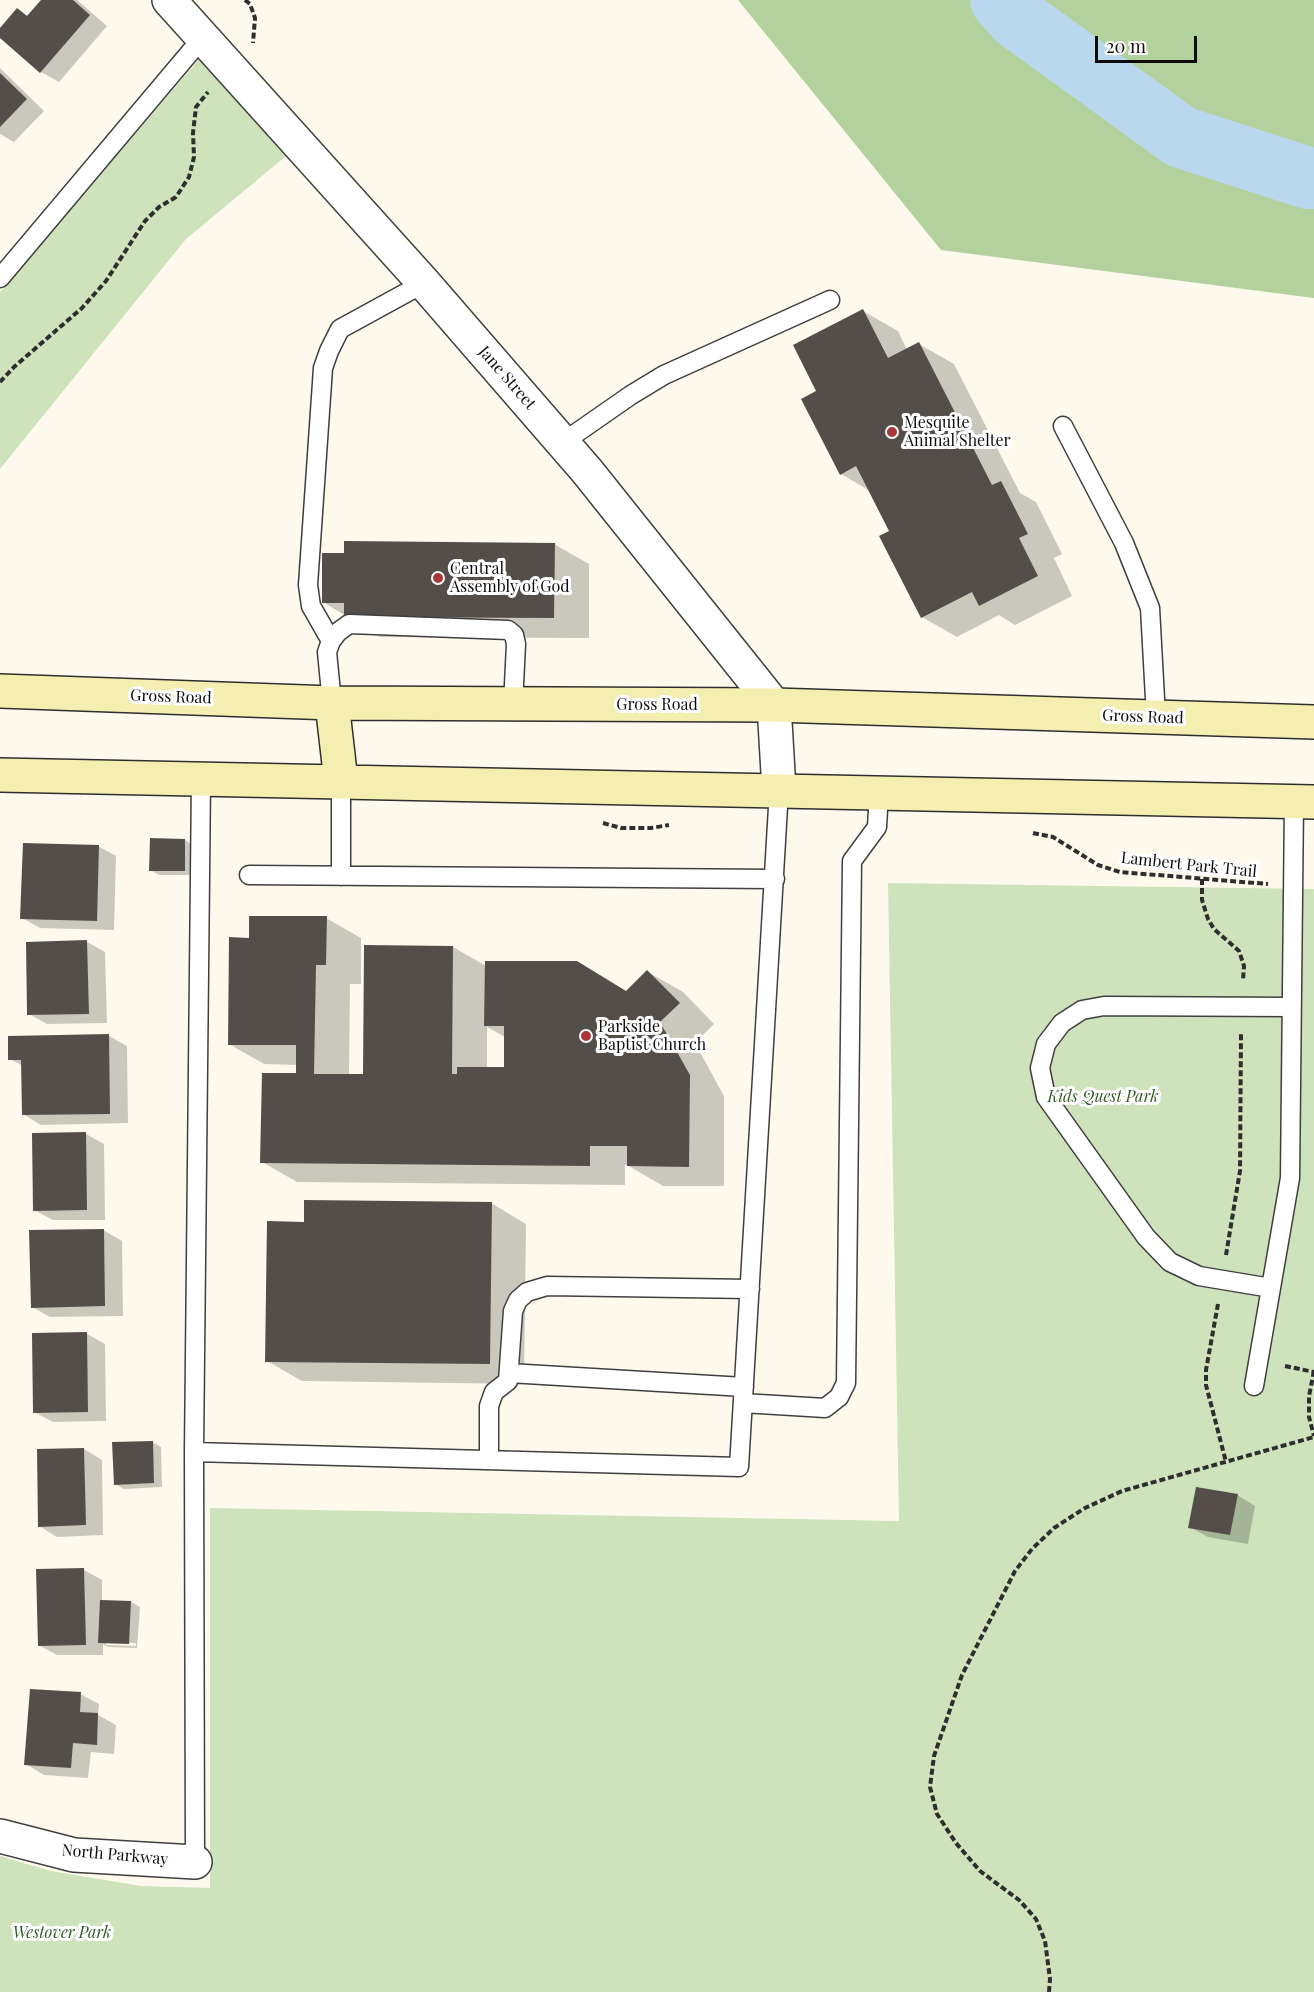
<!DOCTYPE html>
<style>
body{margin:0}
#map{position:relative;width:1314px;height:1992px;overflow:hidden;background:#fdfaed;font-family:"Playfair Display",serif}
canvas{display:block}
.scale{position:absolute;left:1095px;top:36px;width:102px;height:27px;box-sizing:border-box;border:3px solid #0c0c0c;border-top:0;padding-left:8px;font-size:18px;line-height:21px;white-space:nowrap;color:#0c0c0c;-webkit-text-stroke:4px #fff;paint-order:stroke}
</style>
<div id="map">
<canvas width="1314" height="1992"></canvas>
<div class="scale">20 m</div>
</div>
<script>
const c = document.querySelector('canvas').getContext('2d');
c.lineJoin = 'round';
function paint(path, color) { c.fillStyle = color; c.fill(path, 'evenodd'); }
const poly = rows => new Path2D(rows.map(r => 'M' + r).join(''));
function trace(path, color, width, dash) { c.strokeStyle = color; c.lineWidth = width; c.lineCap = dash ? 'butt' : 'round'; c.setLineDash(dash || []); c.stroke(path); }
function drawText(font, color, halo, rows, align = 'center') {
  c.font = font + ' "Playfair Display",serif'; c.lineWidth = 6; c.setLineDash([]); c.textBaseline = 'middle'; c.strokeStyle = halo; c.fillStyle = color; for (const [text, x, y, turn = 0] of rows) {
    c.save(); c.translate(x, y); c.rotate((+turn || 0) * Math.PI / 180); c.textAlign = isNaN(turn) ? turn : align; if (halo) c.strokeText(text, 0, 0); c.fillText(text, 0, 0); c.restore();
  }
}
paint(poly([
 [206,51,291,152,186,239,0,469,0,292],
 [888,883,1314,889,1314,1992,0,1992,0,1856,51,1871,141,1886,210,1888,210,1508,899,1521]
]), '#cee2bc');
paint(poly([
 [738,0,1314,0,1314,298,941,250]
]), '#b3d19d');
paint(poly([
 [43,0,77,0,107,26,59,82,41,72,0,36,0,31,17,10,29,17],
 [0,68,44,111,14,142,0,134],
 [863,311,898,331,907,350,919,344,954,364,1020,493,1036,502,1062,554,1054,558,1072,596,1015,625,999,615,957,637,922,617,891,532,870,491,841,474,818,392],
 [554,544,589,564,589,638,380,637,323,602],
 [185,840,193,845,193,875,159,875,150,870],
 [98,846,116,856,114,930,40,928,22,918],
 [326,918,361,938,361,984,350,984,349,1075,364,1076,366,946,453,947,486,966,627,992,648,972,683,992,714,1024,695,1043,724,1096,724,1186,663,1186,627,1165,625,1165,625,1185,297,1182,262,1162,297,1075,297,1065,264,1064,229,1044,250,939],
 [487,1027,505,1037,505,1069,487,1069],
 [87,942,105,952,107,1023,47,1024,29,1014],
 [109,1036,127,1046,128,1123,41,1125,23,1114,23,1066,10,1059],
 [86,1134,104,1144,105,1220,53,1220,34,1210],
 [491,1203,526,1224,524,1384,302,1381,267,1361,306,1223],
 [103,1230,122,1241,123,1316,50,1317,32,1307],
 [87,1334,105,1344,106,1421,53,1422,34,1412],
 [152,1442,161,1447,162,1487,124,1489,115,1484],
 [84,1449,102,1460,103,1535,57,1537,39,1526],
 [1237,1495,1255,1506,1248,1544,1208,1537,1190,1527],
 [38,1570,84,1570,102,1580,102,1601,131,1602,140,1607,137,1648,108,1647,103,1644,103,1655,57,1655,39,1645],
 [106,1642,136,1643,136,1646,106,1645],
 [80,1694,99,1704,98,1715,116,1725,114,1754,91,1752,88,1778,44,1775,26,1764]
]), '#0003');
trace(poly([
 [1001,0,1018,19,1181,137,1308,178,1314,178]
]), '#b9d8ed', 62);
paint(poly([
 [41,0,73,0,90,15,40,73,0,38,0,28,17,8,27,16],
 [0,73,27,99,0,127],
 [863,309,888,358,919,342,992,485,1001,481,1028,534,1019,538,1038,576,979,606,972,592,921,618,879,536,889,531,856,466,840,475,801,399,816,391,793,345],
 [344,541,555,543,554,618,344,617,344,603,322,603,322,553,344,553],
 [150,838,185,839,185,871,149,871],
 [23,843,99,845,97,921,20,919],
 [249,916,327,916,326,965,316,965,314,1074,363,1074,364,945,453,946,452,1074,457,1074,457,1067,504,1067,504,1026,484,1026,485,961,577,961,626,991,647,970,680,1003,660,1022,690,1075,689,1167,627,1166,627,1146,590,1146,590,1166,260,1163,262,1073,296,1073,296,1045,228,1045,229,937,249,938],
 [87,940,89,1014,27,1015,26,942],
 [109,1034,110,1114,22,1115,21,1060,8,1060,8,1036],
 [86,1132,87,1210,33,1211,32,1133],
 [304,1200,492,1202,490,1364,265,1362,267,1221,304,1222],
 [104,1229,105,1306,31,1308,29,1230],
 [87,1332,88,1412,33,1413,32,1333],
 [153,1441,154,1483,114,1485,112,1442],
 [84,1448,86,1525,38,1527,37,1449],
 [1196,1487,1238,1494,1230,1535,1188,1528],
 [84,1568,86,1645,38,1646,36,1569],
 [100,1600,131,1601,129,1644,98,1643],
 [30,1689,81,1692,80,1712,98,1713,97,1745,73,1743,71,1768,24,1765]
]), '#534e4a');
const service = poly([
 [0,278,203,37],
 [1063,426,1124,543,1150,608,1156,717],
 [562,443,631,395,664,375,830,300],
 [331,641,311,606,308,585,323,368,329,351,340,329,424,283],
 [332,703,327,652,331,641,338,632,349,624,508,630,514,635,516,644,513,705],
 [341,781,341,876],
 [249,875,775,879],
 [1271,1288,1199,1276,1170,1262,1146,1237,1046,1097,1040,1068,1046,1044,1062,1023,1082,1010,1104,1006,1291,1007],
 [509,1373,744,1387],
 [1254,1386,1290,1178,1294,802],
 [743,1403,825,1408,839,1397,846,1383,852,861,877,827,879,792],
 [194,1452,739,1467,779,790],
 [489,1460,489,1406,494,1392,508,1381,513,1311,518,1300,527,1292,547,1286,750,1289],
 [195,1862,194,1452,201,779]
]);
const minor = poly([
 [0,1836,74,1855,195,1862]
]);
const tertiary = poly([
 [169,0,424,283,587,471,774,705,779,790]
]);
const secondary = poly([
 [0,691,332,703,774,705,1314,722],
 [332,703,341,781],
 [0,775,1314,802]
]);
trace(service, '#3f3f3f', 21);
trace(minor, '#3f3f3f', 36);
trace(tertiary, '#3f3f3f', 36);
trace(secondary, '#2e2e2e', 36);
trace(poly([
 [245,0,250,4,255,18,253,43],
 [0,382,14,367,82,308,106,281,145,221,159,207,176,197,189,177,194,157,193,133,196,107,208,92],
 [603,823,621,828,651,828,669,825],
 [1033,833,1053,837,1098,865,1120,872,1268,884],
 [1202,879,1202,900,1208,919,1214,929,1239,951,1244,966,1243,980],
 [1226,1255,1240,1171,1241,1033],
 [1218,1304,1206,1370,1206,1385,1226,1462],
 [1285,1366,1314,1372],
 [1314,1371,1309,1396,1309,1417,1314,1436],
 [1049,1992,1050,1979,1045,1941,1036,1919,1019,1900,980,1871,956,1843,937,1814,930,1787,934,1756,962,1675,1015,1571,1032,1549,1054,1528,1085,1508,1122,1491,1314,1437]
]), '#2e2e2e', 4, [6, 3]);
trace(service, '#fff', 18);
trace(minor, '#fff', 33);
trace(tertiary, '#fff', 33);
trace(secondary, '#f4efb1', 33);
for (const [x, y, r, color] of [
 [892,432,6,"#a93739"],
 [438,578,6,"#a93739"],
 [586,1036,6,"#a93739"]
]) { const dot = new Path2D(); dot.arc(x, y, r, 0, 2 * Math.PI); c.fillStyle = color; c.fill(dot); trace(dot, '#fff', 2); }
drawText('16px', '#0c0c0c', '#fff', [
 ["Jane Street",507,378,49],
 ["Gross Road",171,697,2],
 ["Gross Road",657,705],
 ["Gross Road",1143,717,2],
 ["Lambert Park Trail",1189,865,6],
 ["North Parkway",115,1855,5]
]);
drawText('16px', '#0c0c0c', '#fff', [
 ["Mesquite",904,423],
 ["Animal Shelter",904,441],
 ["Central",450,569],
 ["Assembly of God",450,587],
 ["Parkside",598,1027],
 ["Baptist Church",598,1045]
], 'left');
drawText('italic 16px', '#2f5b25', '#fff', [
 ["Kids Quest Park",1103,1097],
 ["Westover Park",62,1933]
]);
</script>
